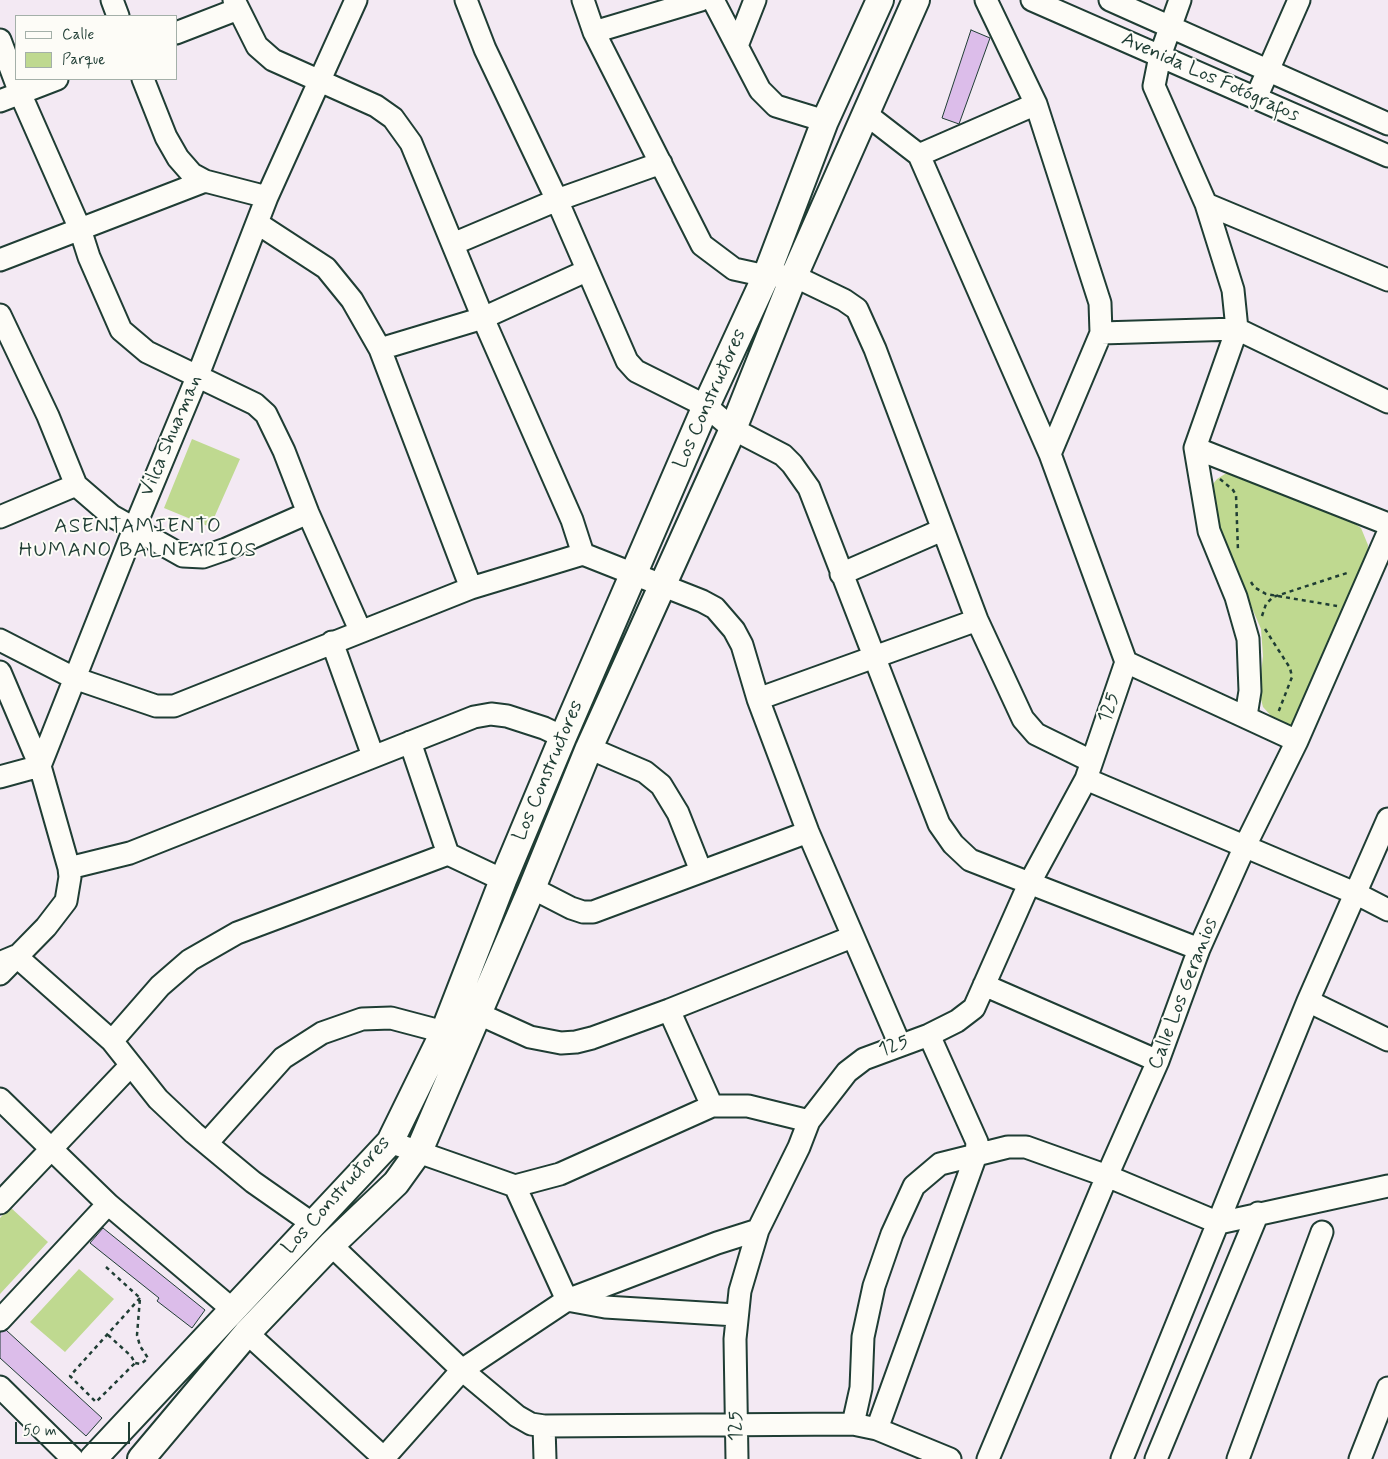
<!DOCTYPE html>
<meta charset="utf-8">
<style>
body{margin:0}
#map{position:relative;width:1388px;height:1459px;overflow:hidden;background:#f3e9f3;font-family:Mynerve,sans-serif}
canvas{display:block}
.legend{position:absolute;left:15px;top:15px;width:162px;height:65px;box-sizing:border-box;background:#fdfcf7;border:1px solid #a4b0a9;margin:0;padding:6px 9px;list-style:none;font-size:15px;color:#1f3d34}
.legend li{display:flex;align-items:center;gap:10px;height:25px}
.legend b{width:25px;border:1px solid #a4b0a9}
.scale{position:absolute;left:15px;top:1422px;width:115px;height:22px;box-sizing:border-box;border:2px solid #1f3d34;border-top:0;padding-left:6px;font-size:15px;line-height:18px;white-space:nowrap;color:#1f3d34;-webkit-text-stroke:4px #fdfcf7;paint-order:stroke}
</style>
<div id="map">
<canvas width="1388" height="1459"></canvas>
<ul class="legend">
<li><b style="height:6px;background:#fdfcf7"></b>Calle</li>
<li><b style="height:14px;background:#bfd990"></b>Parque</li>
</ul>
<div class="scale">50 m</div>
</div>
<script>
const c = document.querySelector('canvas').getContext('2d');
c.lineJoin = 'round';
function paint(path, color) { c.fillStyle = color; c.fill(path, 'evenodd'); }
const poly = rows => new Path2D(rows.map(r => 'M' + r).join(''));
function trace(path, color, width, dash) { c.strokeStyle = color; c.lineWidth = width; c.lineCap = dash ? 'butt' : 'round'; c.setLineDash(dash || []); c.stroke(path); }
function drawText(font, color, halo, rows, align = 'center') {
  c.font = font + ' Mynerve,sans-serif'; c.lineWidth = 4; c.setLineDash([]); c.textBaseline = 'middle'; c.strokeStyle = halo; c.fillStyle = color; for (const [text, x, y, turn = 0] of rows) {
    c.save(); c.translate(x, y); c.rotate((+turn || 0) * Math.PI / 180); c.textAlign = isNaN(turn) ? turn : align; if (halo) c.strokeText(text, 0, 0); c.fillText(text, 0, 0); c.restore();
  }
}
paint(poly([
 [192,439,240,459,210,527,164,508],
 [1237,472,1343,516,1361,528,1368,545,1367,562,1293,727,1273,718,1263,707,1259,692,1263,656,1261,629,1211,513,1209,489,1217,479,1225,474],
 [10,1207,48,1242,0,1294,0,1218],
 [79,1269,114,1299,65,1352,30,1322]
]), '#bfd990');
const building = poly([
 [971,30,990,38,959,124,942,118,971,30],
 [103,1228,205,1310,192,1328,157,1301,159,1298,90,1243,103,1228],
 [6,1330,102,1418,86,1436,0,1358,0,1332,6,1330]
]);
paint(building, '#dcbdea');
trace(building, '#1f3d34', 1);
const minor = poly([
 [112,0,118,16],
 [234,0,257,46,273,60,376,106,393,118,411,143,483,318,572,520,583,554,702,601,715,608,734,630,742,645,758,699,808,832,900,1045],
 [466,0,485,49,557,200,627,361,636,371,706,406,733,429,783,455,792,464,809,488,939,824,953,844,970,860,1199,949],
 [583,0,594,32,702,245,734,269,766,276,794,276,844,300,857,309,875,349,977,620,1023,719,1036,734,1091,761],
 [713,0,760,90,776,106,825,121],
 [986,0,1036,104,1100,303,1101,333,1050,454,1126,662,1297,741],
 [1032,0,1388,156],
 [1110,0,1388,124],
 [1180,0,1160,56,1154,86,1206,204,1233,290,1237,329,1195,448,1209,531,1236,597,1248,639,1250,691,1246,716],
 [594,32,701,0],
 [176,33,238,9],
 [0,40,20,93,80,229,89,257,121,330,147,352,255,404,266,414,284,451,308,513,360,630],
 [737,46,755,0],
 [143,79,166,137,178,158,192,174,205,181,267,197],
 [1256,98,1299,0],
 [0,101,57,79],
 [866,114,919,155,1050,454],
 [919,155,1036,104],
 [1206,204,1388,280],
 [257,223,326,268,352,300,380,349,471,588],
 [453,244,557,200,661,163],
 [0,260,205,181],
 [0,315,48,416,76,485,112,516,183,556,203,557,226,549,308,513],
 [1101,333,1237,329,1388,402],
 [380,349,483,318,586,271],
 [1195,448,1388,524],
 [0,517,76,485],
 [841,574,942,530],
 [0,640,74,678,156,706,174,706,471,588,583,554],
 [332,642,373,756],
 [0,672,40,766,0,777],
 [758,699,977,620],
 [410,742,448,854],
 [589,748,645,772,661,785,678,813,701,871],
 [1086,779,1357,894,1388,910],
 [69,868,130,853,474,717,491,714,507,716,544,728,563,737],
 [532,888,571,908,583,912,593,912,808,832],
 [4,961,16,956,112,1041,158,1099,194,1133,253,1182,313,1224],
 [0,974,46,927,66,901,70,877,69,868,40,766,134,529,198,375,267,197,356,0],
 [984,985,1158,1061],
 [1308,1001,1388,1040],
 [669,1010,712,1106],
 [479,1014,530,1037,561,1043,576,1042,592,1038,669,1010,852,937],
 [112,1041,160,986,190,960,237,933,448,854,503,880],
 [0,1099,108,1204,232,1309],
 [390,1142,515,1186,560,1174,712,1106,748,1106,809,1121],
 [207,1143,283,1058,322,1033,362,1019,391,1018,444,1032],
 [515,1186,567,1300],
 [0,1203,131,1065],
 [331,1245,462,1370,517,1416,531,1424,544,1426,853,1424,877,1429,950,1459],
 [567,1300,605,1307,736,1315],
 [0,1320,108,1204],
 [247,1333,385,1459],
 [0,1387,73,1459],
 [853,1424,861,1388,863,1337,874,1286,892,1234,914,1186,940,1164,1008,1147,1026,1147,1107,1176,1219,1223,1388,1186],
 [544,1426,545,1459],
 [877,1429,976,1155,977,1142,929,1035],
 [383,1459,462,1370,567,1300,717,1243,758,1230],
 [737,1459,735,1339,740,1291,758,1230,799,1147,809,1121,847,1072,864,1059,929,1035,957,1021,974,1008,1029,884,1086,779,1126,662],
 [988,1459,1107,1176,1158,1061,1199,949,1245,846,1297,741,1388,533],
 [1122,1459,1308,1001,1388,819],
 [1156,1459,1258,1213],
 [1238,1459,1322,1232],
 [1360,1459,1388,1388]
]);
const major = poly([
 [93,1459,390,1142,444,1032,503,880,563,737,706,406,766,276,825,121,880,0],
 [141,1459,247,1333,331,1245,396,1183,419,1151,532,888,589,748,733,429,794,276,916,0]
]);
trace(minor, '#1f3d34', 25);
trace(major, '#1f3d34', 30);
trace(poly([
 [1220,479,1233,490,1236,495,1238,551],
 [1251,582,1254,587,1266,594,1337,606],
 [1262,616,1266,604,1273,597,1350,572],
 [1265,629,1290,668,1292,677,1278,713],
 [106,1267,140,1298,137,1335,140,1346,148,1358,141,1364,135,1363],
 [108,1335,131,1356,135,1363,96,1402,70,1376,140,1298]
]), '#1f3d34', 2.5, [4, 4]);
trace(minor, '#fdfcf7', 21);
trace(major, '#fdfcf7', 26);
drawText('20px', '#1f3d34', '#fdfcf7', [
 ["Avenida Los Fotógrafos",1210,78,24],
 ["Los Constructores",711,399,-66],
 ["Vilca Shuaman",172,436,-67],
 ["125",1110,708,-71],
 ["Los Constructores",549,771,-67],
 ["Calle Los Geranios",1184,994,-69],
 ["125",894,1047,-19],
 ["Los Constructores",337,1196,-48],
 ["125",737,1426,-91]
]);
c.letterSpacing = '1px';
drawText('21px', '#1f3d34', '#fdfcf7', [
 ["ASENTAMIENTO",138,528],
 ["HUMANO BALNEARIOS",138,552]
]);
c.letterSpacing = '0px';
</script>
